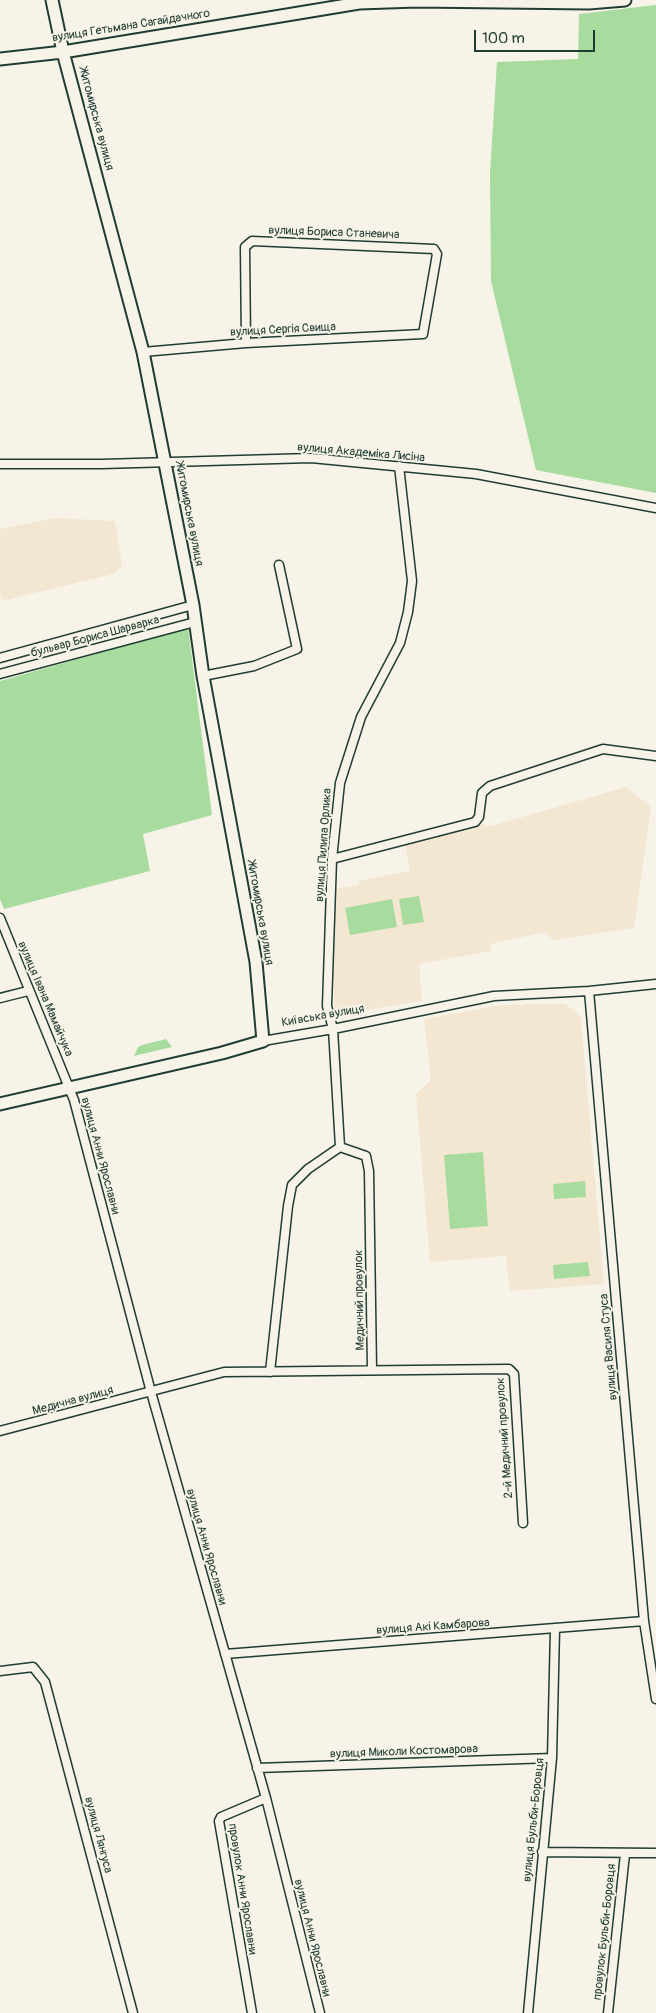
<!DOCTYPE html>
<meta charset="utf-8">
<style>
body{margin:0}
#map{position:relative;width:656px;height:2013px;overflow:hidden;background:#f7f3e8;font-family:Pangolin,sans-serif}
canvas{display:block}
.scale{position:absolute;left:474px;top:30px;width:121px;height:22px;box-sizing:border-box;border:2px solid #1f3d34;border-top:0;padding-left:6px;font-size:15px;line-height:18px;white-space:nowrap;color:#1f3d34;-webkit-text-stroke:4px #f7f3e8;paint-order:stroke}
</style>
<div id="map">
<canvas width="656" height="2013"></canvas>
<div class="scale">100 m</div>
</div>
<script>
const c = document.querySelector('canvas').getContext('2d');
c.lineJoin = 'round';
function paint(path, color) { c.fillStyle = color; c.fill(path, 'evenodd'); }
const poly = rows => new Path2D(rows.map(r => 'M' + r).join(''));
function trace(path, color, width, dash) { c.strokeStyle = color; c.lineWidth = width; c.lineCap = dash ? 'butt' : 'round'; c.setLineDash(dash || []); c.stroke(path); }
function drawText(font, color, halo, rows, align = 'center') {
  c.font = font + ' Pangolin,sans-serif'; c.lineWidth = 4; c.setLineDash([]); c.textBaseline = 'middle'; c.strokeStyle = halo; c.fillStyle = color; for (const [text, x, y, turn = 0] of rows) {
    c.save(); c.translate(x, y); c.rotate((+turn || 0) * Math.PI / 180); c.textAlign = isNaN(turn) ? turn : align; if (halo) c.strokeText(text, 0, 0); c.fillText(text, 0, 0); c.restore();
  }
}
paint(poly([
 [55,518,115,521,122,565,113,574,2,601,0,593,0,529],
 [626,787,651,807,634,928,553,940,545,932,491,944,491,951,419,964,422,1001,335,1015,333,974,335,889,359,885,359,881,410,871,405,843,478,824,491,826],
 [550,1004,564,1004,575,1010,581,1019,604,1284,510,1291,506,1256,430,1262,416,1094,431,1080,424,1019,501,1005]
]), '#f4e7d2');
paint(poly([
 [656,5,656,493,536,470,491,281,490,173,497,62,578,59,579,14],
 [188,628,212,815,143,834,150,871,4,909,0,899,0,681],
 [419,896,424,922,403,925,399,899],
 [392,899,397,927,350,935,345,908],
 [166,1039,172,1047,134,1056,138,1047,142,1045],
 [483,1152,488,1226,450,1229,444,1155],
 [585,1181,586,1197,554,1199,553,1184],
 [588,1262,590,1276,554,1279,553,1265]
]), '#a8dc9e');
const street = poly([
 [143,352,246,343,423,334,437,254,434,249,252,241,245,247,246,343],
 [0,464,102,464,311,458,476,474,656,508],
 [0,658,193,605],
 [0,674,195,622],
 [203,676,254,666,297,649,279,565],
 [332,859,475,822,479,817,482,793,490,786,603,749,656,756],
 [0,918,74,1100,151,1392,266,1798,320,2013],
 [589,991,644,1621,656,1699],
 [0,998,28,991],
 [263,1041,333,1029,494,996,589,991,656,984],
 [340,1147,333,1029,327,1006,332,859,340,783,361,717,400,643,408,612,412,581,399,466],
 [270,1372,288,1206,292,1185,308,1169,340,1147,366,1156,369,1171,372,1369],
 [0,1431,224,1372,509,1369,514,1374,523,1523],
 [225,1654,644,1621],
 [0,1671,33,1667,45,1682,133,2013],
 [257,1768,552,1758],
 [542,1852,656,1853],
 [252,2013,219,1821,221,1817,266,1798],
 [528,2013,552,1758,555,1629],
 [608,2013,625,1854]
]);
const secondary = poly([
 [0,59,63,52,359,3,417,1,589,3,625,0],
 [0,1104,222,1053,263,1041,256,962,203,676,193,605,143,352,63,52,52,0]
]);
trace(street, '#1f3d34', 11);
trace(secondary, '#1f3d34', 15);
trace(street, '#f7f3e8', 8);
trace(secondary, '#f7f3e8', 11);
drawText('12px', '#1f3d34', '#f7f3e8', [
 ["вулиця Гетьмана Сагайдачного",131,26,-9],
 ["Житомирська вулиця",96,119,75],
 ["вулиця Бориса Станевича",334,233,2],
 ["вулиця Сергія Свища",283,330,-3],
 ["вулиця Академіка Лисіна",361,453,5],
 ["Житомирська вулиця",189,514,79],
 ["бульвар Бориса Шарварка",95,637,-15],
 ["вулиця Пилипа Орлика",324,845,-86],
 ["Житомирська вулиця",260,913,80],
 ["вулиця Івана Мамайчука",45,999,67],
 ["Київська вулиця",323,1016,-10],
 ["вулиця Анни Ярославни",100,1156,75],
 ["Медичний провулок",360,1300,-91],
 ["вулиця Василя Стуса",609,1347,-95],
 ["Медична вулиця",73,1401,-15],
 ["2-й Медичний провулок",505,1438,-94],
 ["вулиця Анни Ярославни",206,1547,74],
 ["вулиця Акі Камбарова",433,1627,-4],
 ["вулиця Миколи Костомарова",404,1752,-2],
 ["вулиця Бульби-Боровця",534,1820,-84],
 ["вулиця Лянгуса",98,1835,75],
 ["провулок Анни Ярославни",242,1889,81],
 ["провулок Бульби-Боровця",605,1932,-84],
 ["вулиця Анни Ярославни",312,1938,76]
]);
</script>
